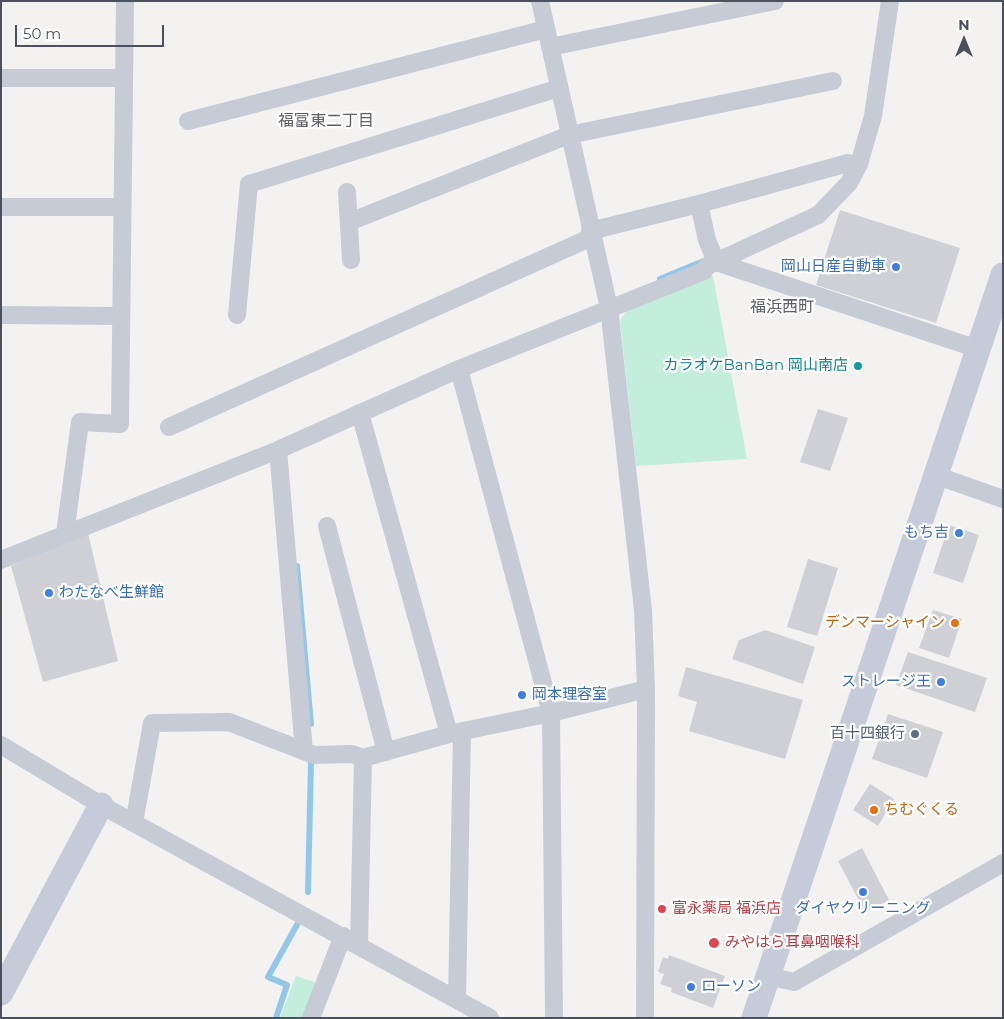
<!DOCTYPE html>
<meta charset="utf-8">
<style>
body{margin:0}
#map{position:relative;width:1004px;height:1019px;overflow:hidden;background:#f3f2f1;font-family:Montserrat,sans-serif}
canvas{display:block}
.frame{position:absolute;inset:0;border:2px solid #4a515e;pointer-events:none}
.north{position:absolute;left:939px;top:15px;width:50px;height:50px;-webkit-text-stroke:4px #fff;paint-order:stroke;rotate:0deg;font-size:14px;font-weight:700;line-height:20px;text-align:center;color:#4a515e}
.north::after{content:'';display:block;margin:auto;width:18px;height:22px;background:#4a515e;clip-path:polygon(50% 0,100% 100%,50% 72%,0 100%)}
.scale{position:absolute;left:15px;top:25px;width:149px;height:22px;box-sizing:border-box;border:2px solid #4a515e;border-top:0;padding-left:6px;font-size:15px;line-height:18px;white-space:nowrap;color:#4a515e;-webkit-text-stroke:4px #fff;paint-order:stroke}
</style>
<div id="map">
<canvas width="1004" height="1019"></canvas>
<div class="frame"></div>
<div class="north">N</div>
<div class="scale">50 m</div>
</div>
<script>
const c = document.querySelector('canvas').getContext('2d');
c.lineJoin = 'round';
function paint(path, color) { c.fillStyle = color; c.fill(path, 'evenodd'); }
const poly = rows => new Path2D(rows.map(r => 'M' + r).join(''));
function trace(path, color, width, dash) { c.strokeStyle = color; c.lineWidth = width; c.lineCap = dash ? 'butt' : 'round'; c.setLineDash(dash || []); c.stroke(path); }
function drawText(font, color, halo, rows, align = 'center') {
  c.font = font + ' Montserrat,"Noto Sans JP",sans-serif'; c.lineWidth = 4.5; c.setLineDash([]); c.textBaseline = 'middle'; c.strokeStyle = halo; c.fillStyle = color; for (const [text, x, y, turn = 0] of rows) {
    c.save(); c.translate(x, y); c.rotate((+turn || 0) * Math.PI / 180); c.textAlign = isNaN(turn) ? turn : align; if (halo) c.strokeText(text, 0, 0); c.fillText(text, 0, 0); c.restore();
  }
}
paint(poly([
 [713,276,747,459,636,466,620,321,627,310],
 [296,976,318,983,305,1018,280,1018]
]), '#c3eedb');
trace(poly([
 [660,279,706,260],
 [297,566,311,724],
 [308,892,311,762],
 [276,1018,287,985,268,977,298,923]
]), '#93c7e8', 6);
paint(poly([
 [840,210,960,248,936,323,816,285],
 [818,409,848,418,830,471,800,462],
 [949,525,979,535,963,583,933,573],
 [88,533,118,661,43,682,11,566],
 [808,559,838,568,817,636,787,627],
 [933,610,962,619,949,658,919,648],
 [765,630,815,647,803,684,732,659,739,640],
 [908,652,987,678,975,712,896,685],
 [686,667,803,700,785,759,689,731,697,702,678,696],
 [888,714,943,732,927,778,872,759],
 [870,784,894,799,878,826,853,810],
 [862,848,889,900,865,912,838,861],
 [669,955,725,976,713,1008,671,992,672,988,660,984,664,974,658,972,663,957,668,959]
]), '#cfd0d5');
trace(poly([
 [540,1,609,308,643,610,646,689,645,1018],
 [550,47,775,1],
 [1,78,124,78],
 [188,121,546,29],
 [347,192,351,260],
 [699,204,848,163],
 [1,207,122,207],
 [349,222,569,135,833,81],
 [590,231,699,204,707,240,716,262,978,349],
 [1,315,121,316],
 [237,315,249,184,559,88],
 [459,369,551,713,554,1018],
 [360,413,449,734],
 [169,427,592,237],
 [278,450,304,751],
 [935,475,1003,499],
 [327,526,386,752],
 [65,534,80,422,120,424,125,1],
 [1,560,278,450,459,369,704,271,707,266,818,215,849,183,859,164,873,116,890,1],
 [1,745,101,805,490,1018],
 [134,823,152,723,229,722,314,755,352,754,363,758],
 [359,945,363,758,449,734,551,713,646,689],
 [768,976,794,982,1003,863],
 [457,1000,462,731],
 [311,1018,343,936]
]), '#c6cbd5', 18);
trace(poly([
 [1,993,101,805],
 [754,1018,1003,275]
]), '#c5cbd9', 25);
for (const [x, y, r, color] of [
 [896,267,5,"#3f7fe0"],
 [858,366,5,"#0f9aa8"],
 [959,533,5,"#3f7fe0"],
 [49,593,5,"#3f7fe0"],
 [955,623,5,"#e8710a"],
 [941,682,5,"#3f7fe0"],
 [522,695,5,"#3f7fe0"],
 [915,734,5,"#5c6f8a"],
 [874,810,5,"#e8710a"],
 [863,892,5,"#3f7fe0"],
 [662,909,5,"#e0444e"],
 [714,943,6,"#e0444e"],
 [691,987,5,"#3f7fe0"]
]) { const dot = new Path2D(); dot.arc(x, y, r, 0, 2 * Math.PI); c.fillStyle = color; c.fill(dot); trace(dot, '#fff', 2); }
drawText('15px', '#366cbe', '#fff', [
 ["岡山日産自動車",886,267],
 ["もち吉",949,533],
 ["わたなべ生鮮館",59,593,"left"],
 ["ストレージ王",931,682],
 ["岡本理容室",532,695,"left"],
 ["ダイヤクリーニング",863,909,"center"],
 ["ローソン",701,987,"left"]
], 'right');
drawText('15px', '#0d838f', '#fff', [
 ["カラオケBanBan 岡山南店",848,366]
], 'right');
drawText('15px', '#c56008', '#fff', [
 ["デンマーシャイン",945,623],
 ["ちむぐくる",884,810,"left"]
], 'right');
drawText('15px', '#4e5e75', '#fff', [
 ["百十四銀行",905,734]
], 'right');
drawText('15px', '#be3a42', '#fff', [
 ["富永薬局 福浜店",672,909],
 ["みやはら耳鼻咽喉科",725,943]
], 'left');
drawText('16px', '#5e6066', '#fff', [
 ["福富東二丁目",326,121],
 ["福浜西町",782,307]
]);
</script>
